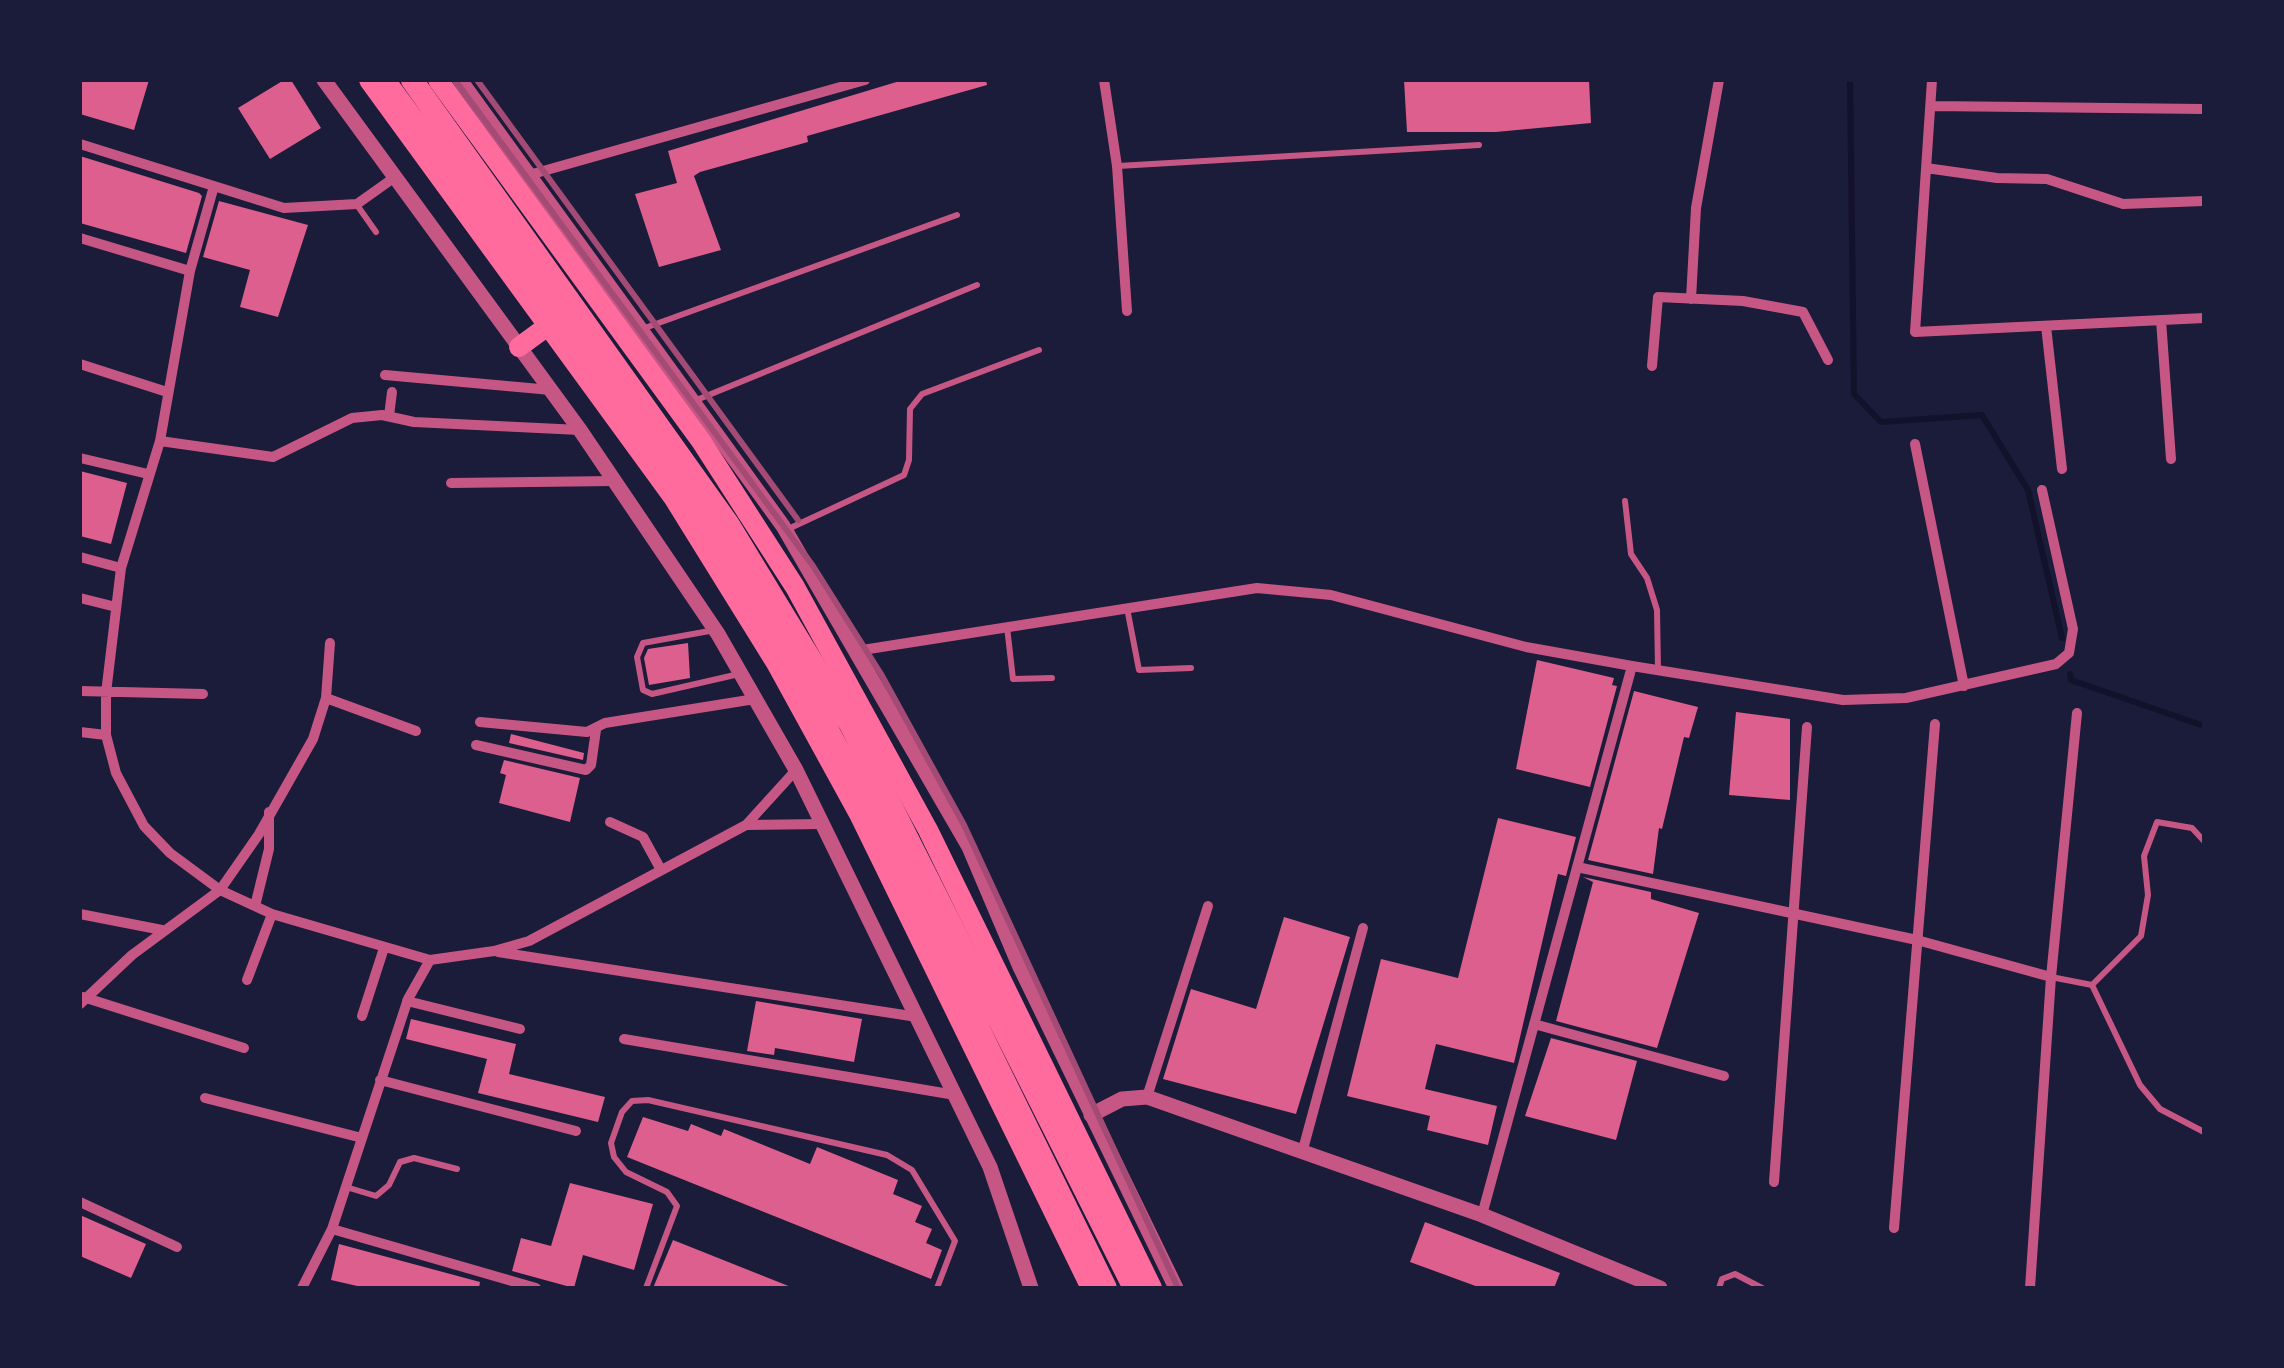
<!DOCTYPE html>
<style>
body{margin:0}
#map{position:relative;width:2284px;height:1368px;overflow:hidden;background:#1b1b3a;font-family:Quicksand,sans-serif}
canvas{display:block}
.frame{position:absolute;inset:0;border:82px solid #1b1b3a;pointer-events:none}
</style>
<div id="map">
<canvas width="2284" height="1368"></canvas>
<div class="frame"></div>
</div>
<script>
const c = document.querySelector('canvas').getContext('2d');
c.lineJoin = 'round';
const poly = rows => new Path2D(rows.map(r => 'M' + r).join(''));
function trace(path, color, width, dash) { c.strokeStyle = color; c.lineWidth = width; c.lineCap = dash ? 'butt' : 'round'; c.setLineDash(dash || []); c.stroke(path); }
function paint(path, color) { c.fillStyle = color; c.fill(path, 'evenodd'); }
trace(poly([
 [1850,80,1854,394,1881,422,1982,415,2028,490,2062,638],
 [2070,674,2071,680,2204,726]
]), '#12122b', 6);
paint(poly([
 [80,80,149,80,134,130,80,114],
 [284,80,291,80,321,128,270,159,238,108],
 [903,80,986,80,987,85,807,136,808,142,700,172,694,176,721,250,659,267,635,194,677,183,668,151],
 [1404,80,1589,80,1591,123,1496,132,1407,132],
 [80,156,199,193,202,196,186,253,80,223],
 [219,201,308,225,278,317,240,307,250,270,203,257],
 [80,471,127,483,111,544,80,536],
 [688,643,690,678,649,685,644,658,648,649],
 [1537,660,1614,678,1612,685,1617,686,1590,787,1516,769],
 [1634,691,1698,707,1689,738,1684,737,1662,829,1659,828,1653,874,1588,860],
 [1736,712,1790,719,1790,800,1729,795],
 [511,734,584,753,583,760,509,743],
 [504,760,580,778,570,822,499,803,506,775,500,773],
 [1498,818,1576,837,1566,876,1558,874,1514,1063,1436,1044,1425,1089,1497,1106,1488,1145,1427,1130,1430,1116,1347,1096,1381,959,1458,978],
 [1583,877,1651,892,1651,899,1699,913,1657,1048,1556,1021,1593,882],
 [1284,917,1350,937,1296,1114,1163,1079,1191,989,1256,1009],
 [756,1001,862,1019,854,1062,775,1048,774,1055,747,1051],
 [411,1019,516,1044,509,1074,605,1097,598,1122,478,1093,487,1059,406,1039],
 [1551,1038,1637,1061,1616,1140,1525,1116],
 [643,1117,688,1131,691,1124,721,1136,724,1129,810,1164,817,1147,898,1180,893,1194,922,1206,915,1222,932,1229,926,1243,942,1250,931,1279,627,1157],
 [570,1183,653,1204,634,1270,583,1255,574,1288,512,1271,521,1238,551,1246],
 [80,1215,146,1244,131,1278,80,1256],
 [1425,1222,1560,1273,1554,1288,1481,1288,1410,1262],
 [673,1240,791,1287,790,1288,653,1288],
 [339,1244,480,1282,479,1288,366,1288,331,1280]
]), '#dd5f8e');
trace(poly([
 [1118,166,1479,145],
 [357,205,376,232],
 [642,329,957,215],
 [694,401,977,285],
 [1625,501,1631,554,1647,578,1657,610,1658,670],
 [786,530,904,475,909,460,910,409,922,394,1039,350],
 [1127,608,1139,670,1191,668],
 [1007,627,1013,679,1052,678],
 [715,630,643,643,637,657,643,690,652,694,739,674],
 [2051,977,2092,985,2140,1085,2160,1109,2204,1132],
 [2092,985,2141,936,2148,895,2144,856,2157,822,2192,828,2204,841],
 [346,1187,376,1196,389,1185,400,1162,414,1158,457,1169],
 [646,1288,677,1206,667,1192,626,1172,614,1157,611,1143,622,1112,632,1101,648,1100,887,1155,912,1170,955,1241,937,1288],
 [1719,1288,1722,1279,1735,1274,1762,1288]
]), '#c65784', 6);
trace(poly([
 [1104,80,1117,166,1127,311],
 [1932,80,1915,332,2204,318],
 [1931,106,2204,109],
 [80,144,284,208,357,204,395,177],
 [1926,168,1997,178,2047,179,2123,204,2204,201],
 [529,175,865,80],
 [214,186,190,271,160,441,121,568,106,693,106,735,116,773,144,826,170,853,220,890,272,914,430,960,494,951,529,941,746,825,796,770],
 [80,238,190,271],
 [1691,299,1696,208,1719,80],
 [2161,320,2171,459],
 [2046,326,2062,469],
 [80,364,167,392],
 [1652,366,1658,297,1743,301,1803,312,1828,360],
 [385,375,551,390],
 [389,416,392,392],
 [160,441,273,457,352,418,382,415,414,422,580,430],
 [1915,444,1964,686],
 [80,458,148,474],
 [451,483,614,481],
 [80,557,121,568],
 [80,598,116,607],
 [856,651,1257,588,1331,595,1526,647,1632,666,1843,700,1906,698,2056,664,2069,653,2073,629,2042,490],
 [80,691,203,694],
 [326,698,416,731],
 [480,722,587,732,605,723,755,699],
 [80,732,106,735],
 [476,745,586,770,591,765,596,730],
 [610,822,643,837,660,868],
 [746,825,823,824],
 [1577,867,1917,940,2051,977],
 [255,906,269,849,269,812],
 [80,914,162,930],
 [498,952,917,1017],
 [247,980,272,914],
 [83,997,244,1048],
 [407,1001,520,1029],
 [80,1004,132,955,220,890,259,834,313,739,326,698,330,643],
 [362,1016,384,948],
 [1534,1024,1724,1076],
 [624,1039,955,1095],
 [380,1080,576,1131],
 [1147,1097,1208,906],
 [205,1098,362,1138],
 [1302,1153,1363,928],
 [1774,1182,1807,727],
 [80,1202,177,1247],
 [1482,1215,1632,666],
 [1894,1228,1935,724],
 [332,1229,536,1288],
 [302,1288,332,1229,408,999,430,960],
 [2030,1288,2051,977,2077,713]
]), '#c65784', 10);
trace(poly([
 [324,80,580,430,718,634,796,770,990,1167,1031,1288],
 [460,80,783,526,969,847,1020,967,1176,1288],
 [1091,1115,1122,1099,1147,1097,1482,1215,1660,1288]
]), '#c65784', 15);
trace(poly([
 [369,80,673,497,776,663,860,816,1091,1288],
 [438,80,701,441,795,587,928,830,1152,1288],
 [519,347,549,325]
]), '#ff6b9d', 20);
trace(poly([
 [384,80,685,490,795,667,896,860,1106,1288],
 [412,80,729,525,850,724,1134,1288]
]), '#ff6b9d', 22);
trace(poly([
 [455,80,813,566,881,674,964,825,1178,1288],
 [477,80,798,520]
]), '#a44b75', 6);
</script>
